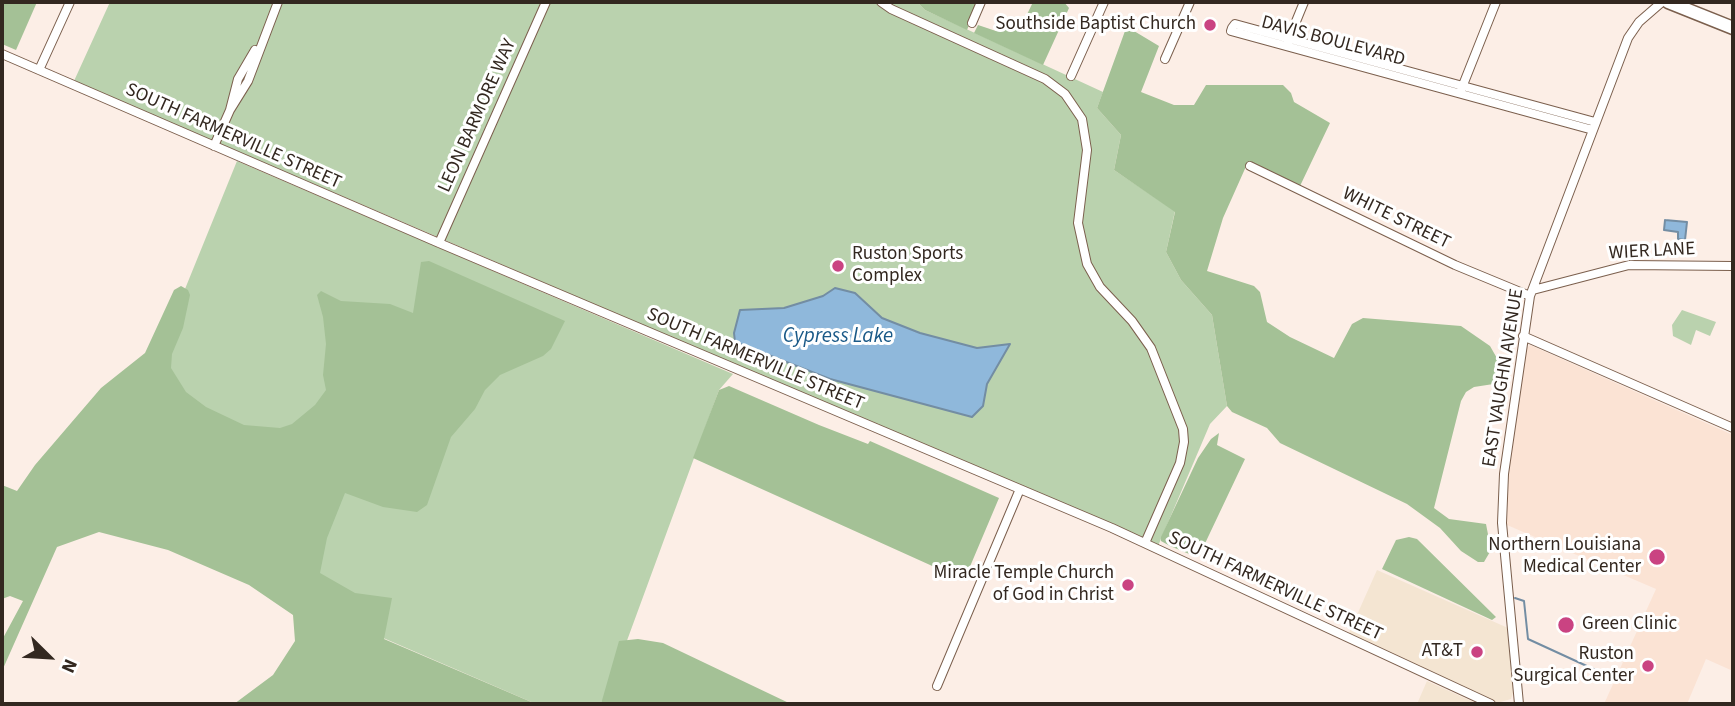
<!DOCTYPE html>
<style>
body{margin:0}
#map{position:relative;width:1735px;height:706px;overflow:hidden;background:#fceee6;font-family:"Source Sans 3",sans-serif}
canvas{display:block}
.frame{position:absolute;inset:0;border:4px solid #332820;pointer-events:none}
.north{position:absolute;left:14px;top:622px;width:70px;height:70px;-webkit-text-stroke:5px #fff;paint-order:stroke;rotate:114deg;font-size:19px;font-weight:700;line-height:28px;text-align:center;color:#332820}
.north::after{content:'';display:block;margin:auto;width:24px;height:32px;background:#332820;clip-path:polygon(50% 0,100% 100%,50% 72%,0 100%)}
</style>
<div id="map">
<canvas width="1735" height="706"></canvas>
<div class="frame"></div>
<div class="north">N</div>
</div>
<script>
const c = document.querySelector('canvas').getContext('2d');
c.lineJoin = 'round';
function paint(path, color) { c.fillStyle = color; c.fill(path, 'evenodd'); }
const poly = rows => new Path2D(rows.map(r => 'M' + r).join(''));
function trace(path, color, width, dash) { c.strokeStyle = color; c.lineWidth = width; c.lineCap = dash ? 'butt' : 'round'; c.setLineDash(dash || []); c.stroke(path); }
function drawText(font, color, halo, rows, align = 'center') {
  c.font = font + ' "Source Sans 3",sans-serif'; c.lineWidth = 6; c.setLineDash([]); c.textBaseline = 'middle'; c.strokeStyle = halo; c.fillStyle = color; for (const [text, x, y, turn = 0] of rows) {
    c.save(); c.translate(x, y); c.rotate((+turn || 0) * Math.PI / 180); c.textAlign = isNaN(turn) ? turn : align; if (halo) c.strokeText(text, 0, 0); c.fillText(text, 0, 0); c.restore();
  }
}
paint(poly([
 [1377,570,1508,628,1514,690,1511,699,1497,703,1348,635],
 [1427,681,1478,704,1417,704]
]), '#f4e5d2');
paint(poly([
 [1530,345,1733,435,1733,671,1706,659,1687,704,1604,704,1656,589,1507,525,1509,464,1526,349]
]), '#fbe3d4');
paint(poly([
 [110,2,917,2,925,10,1103,92,1097,108,1121,135,1114,170,1175,211,1166,252,1181,280,1212,315,1227,406,1210,424,1158,546,74,81],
 [237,161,733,374,719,390,607,695,600,704,536,704,94,513],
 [1682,310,1716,322,1710,336,1696,330,1691,345,1673,336,1672,325]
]), '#bad2ae');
paint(poly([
 [2,2,37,2,16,50,2,44],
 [917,2,976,2,977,6,967,30,925,10],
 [1033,2,1064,2,1069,8,1043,65,974,33,978,25,996,31,1001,25,1020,29],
 [1125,31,1134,31,1159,46,1141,92,1174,105,1194,105,1206,85,1283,85,1291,93,1294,102,1330,123,1300,186,1248,162,1223,218,1207,271,1254,286,1260,292,1267,322,1290,337,1334,358,1352,324,1363,318,1461,326,1490,346,1498,360,1500,383,1474,387,1466,392,1461,401,1434,508,1449,519,1486,524,1491,550,1484,562,1478,562,1461,551,1440,528,1407,504,1280,443,1267,428,1232,412,1227,406,1212,315,1181,280,1166,252,1175,212,1114,170,1121,135,1097,108],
 [429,261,565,321,551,349,543,356,500,375,485,390,475,409,451,437,427,505,417,512,383,507,345,493,327,538,320,573,355,593,392,598,384,639,536,704,234,704,273,675,295,641,293,615,249,585,168,550,99,532,57,547,2,671,2,640,23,601,10,596,2,599,2,485,17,491,35,465,101,388,145,353,174,290,181,286,188,290,190,295,183,328,172,354,171,368,186,392,206,407,244,425,280,428,292,424,315,405,326,390,323,375,326,344,323,317,317,295,321,291,341,301,390,304,413,313,421,262],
 [729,386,819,425,868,444,870,441,999,498,966,576,950,574,693,458,719,390],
 [1219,433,1217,445,1245,459,1200,554,1194,556,1170,546,1161,541,1161,537,1198,458,1211,439],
 [1409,537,1417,539,1496,617,1492,620,1382,569,1396,540],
 [638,639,663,643,791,704,601,704,619,641]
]), '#a4c196');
const water = poly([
 [1665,220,1687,222,1685,240,1678,239,1678,232,1664,230,1665,220],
 [835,288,855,293,882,318,920,333,977,348,1010,344,987,384,983,406,972,417,830,379,735,342,734,333,740,310,784,308,823,296,835,288]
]);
paint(water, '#8fb8db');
trace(water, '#738da3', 2);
trace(poly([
 [1515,598,1524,601,1528,639,1602,673]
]), '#738da3', 2);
const minor = poly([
 [881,2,891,9,1045,79,1065,94,1082,119,1087,150,1078,223,1087,264,1100,287,1132,321,1151,348,1183,429,1184,442,1180,463,1145,543],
 [972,23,981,2],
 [1288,41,1304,2],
 [2,54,439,243,1112,528,1491,704],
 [1165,59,1190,2],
 [39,70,70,2],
 [1071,76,1104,2],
 [1461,90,1496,2],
 [230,110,248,81,278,2],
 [1593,130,1231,31,1232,28,1235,24,1595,122],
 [214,146,230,110,238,79,255,50],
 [1250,166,1455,265,1530,296],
 [439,243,546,2],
 [1533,290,1629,265,1733,266],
 [1523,336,1733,428],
 [937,686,1020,489],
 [1519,704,1502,523,1504,474,1530,296,1628,38,1639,22,1662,2]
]);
const highway = poly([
 [1668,2,1733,28]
]);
trace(minor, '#7b5f4d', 10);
trace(highway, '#7b5f4d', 15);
trace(minor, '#fff', 8);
trace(highway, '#fff', 12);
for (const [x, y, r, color] of [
 [1210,25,7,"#ca4382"],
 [838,266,7,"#ca4382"],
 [1657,557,9,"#ca4382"],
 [1128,585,7,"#ca4382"],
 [1566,625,9,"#ca4382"],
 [1477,652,7,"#ca4382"],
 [1648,666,7,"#ca4382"]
]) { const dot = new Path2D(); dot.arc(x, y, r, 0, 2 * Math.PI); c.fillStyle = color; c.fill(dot); trace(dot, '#fff', 2.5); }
drawText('19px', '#332820', '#fff', [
 ["Southside Baptist Church",1196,25],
 ["Ruston Sports",852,255,"left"],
 ["Complex",852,277,"left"],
 ["Northern Louisiana",1641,546],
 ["Medical Center",1641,568],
 ["Miracle Temple Church",1114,574],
 ["of God in Christ",1114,596],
 ["Green Clinic",1582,625,"left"],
 ["AT&T",1463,652],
 ["Ruston",1634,655],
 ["Surgical Center",1634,677]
], 'right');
drawText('19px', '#332820', '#fff', [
 ["DAVIS BOULEVARD",1333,42,15],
 ["LEON BARMORE WAY",478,116,-66],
 ["SOUTH FARMERVILLE STREET",233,137,24],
 ["WHITE STREET",1396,219,26],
 ["WIER LANE",1652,252,-3],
 ["SOUTH FARMERVILLE STREET",755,360,23],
 ["EAST VAUGHN AVENUE",1504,378,-81],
 ["SOUTH FARMERVILLE STREET",1275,587,25]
]);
drawText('italic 21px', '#1a5987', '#fff', [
 ["Cypress Lake",838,337]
]);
</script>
